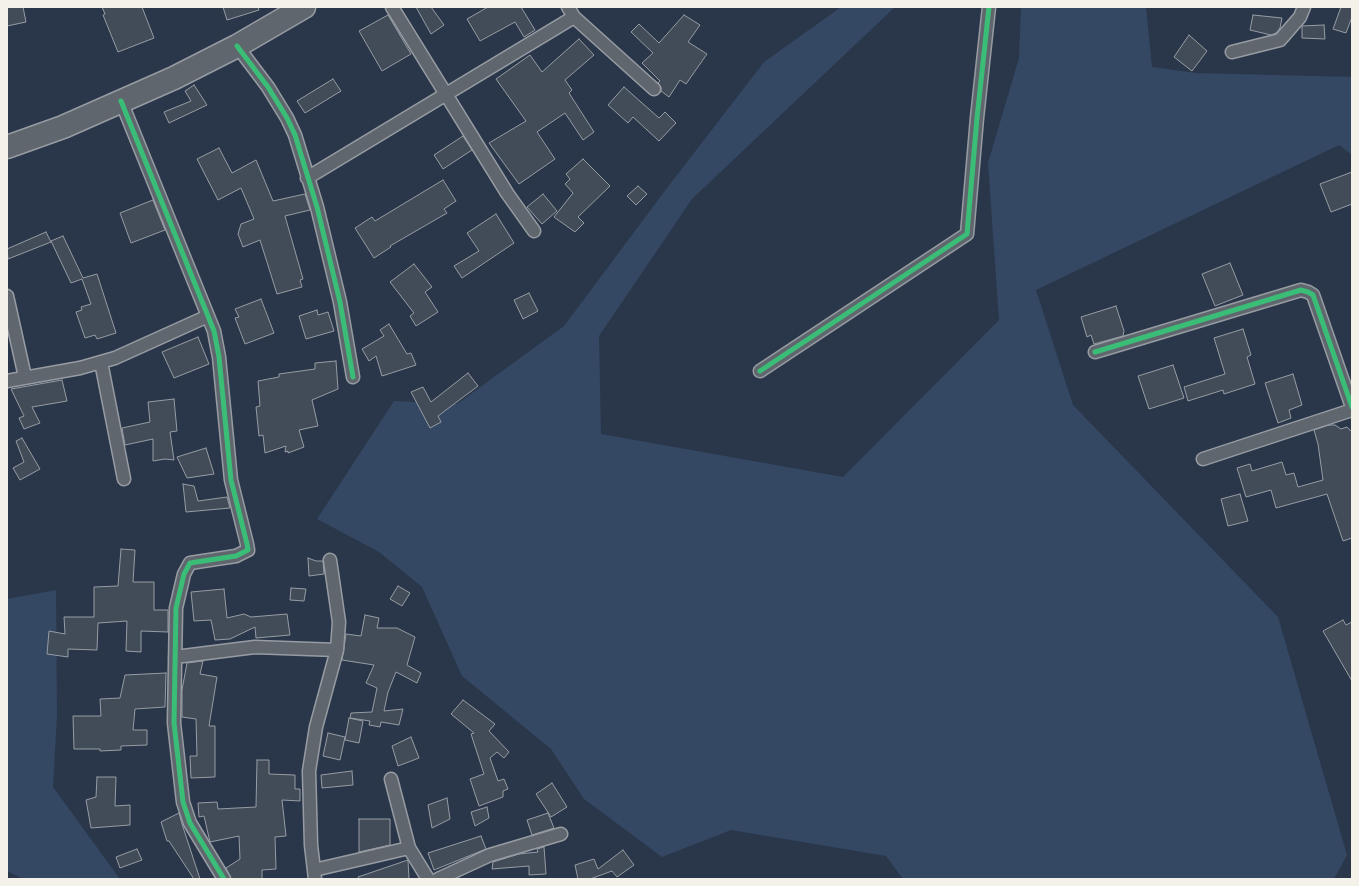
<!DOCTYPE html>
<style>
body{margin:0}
#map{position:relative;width:1359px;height:886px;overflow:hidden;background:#2a374a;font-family:"Architects Daughter",sans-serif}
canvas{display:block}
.frame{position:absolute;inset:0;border:8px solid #f4f1e8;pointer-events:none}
</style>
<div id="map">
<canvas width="1359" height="886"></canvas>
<div class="frame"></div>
</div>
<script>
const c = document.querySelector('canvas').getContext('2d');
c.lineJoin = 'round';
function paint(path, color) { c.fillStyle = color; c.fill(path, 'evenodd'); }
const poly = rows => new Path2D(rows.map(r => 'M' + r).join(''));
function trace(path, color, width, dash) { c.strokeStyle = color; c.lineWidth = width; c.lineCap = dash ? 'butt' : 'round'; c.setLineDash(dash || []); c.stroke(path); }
paint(poly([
 [841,7,895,7,692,199,599,336,601,434,843,477,999,320,988,163,1019,58,1021,7,1146,7,1152,67,1196,73,1352,77,1352,155,1339,145,1036,290,1073,405,1278,617,1347,855,1334,879,903,879,886,856,731,830,662,857,584,799,551,749,462,676,422,587,379,552,317,519,394,401,457,404,564,326,667,188,764,62],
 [56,590,57,716,53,787,120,879,23,879,7,871,7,599]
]), '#344763');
const building = poly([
 [7,7,23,7,26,22,7,26,7,7],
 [102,7,142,7,154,38,118,52,103,15,105,14,102,7],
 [223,7,258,7,259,10,227,20,223,7],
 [416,7,431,7,444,25,431,34,416,7],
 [488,7,521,7,535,30,524,37,515,22,480,41,467,19,488,7],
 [1341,7,1352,7,1352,17,1346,33,1333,29,1341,7],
 [388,15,411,54,382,71,359,31,388,15],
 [684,15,700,25,688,42,707,54,686,84,680,80,669,97,661,91,661,87,658,83,660,81,642,63,653,53,631,32,639,24,659,43,684,15],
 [1253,15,1282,18,1280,28,1276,33,1271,35,1250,30,1253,15],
 [1324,25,1325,39,1302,38,1302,26,1324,25],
 [1189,35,1207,51,1192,71,1174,57,1189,35],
 [579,39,594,55,565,80,572,90,569,93,594,132,583,140,565,113,537,132,555,159,519,184,489,143,526,121,496,79,530,55,542,72,579,39],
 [333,79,341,91,305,113,297,101,333,79],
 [194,85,207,105,169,123,164,112,191,101,185,91,194,85],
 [624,87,659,118,665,112,676,123,659,141,633,117,628,123,608,105,624,87],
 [463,136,472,150,443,169,434,155,463,136],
 [219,148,232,173,256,160,273,201,305,194,310,210,285,216,303,279,300,280,302,287,277,294,260,240,243,247,238,234,241,224,254,219,241,188,218,200,197,159,219,148],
 [583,159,610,186,578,217,584,223,575,232,554,217,573,193,565,184,570,179,566,174,583,159],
 [1352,172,1352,204,1331,212,1320,184,1352,172],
 [443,180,456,201,444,209,447,213,390,246,391,247,374,258,355,228,372,217,375,221,443,180],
 [638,186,647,194,636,205,627,196,638,186],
 [543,194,557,211,542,224,527,207,543,194],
 [153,200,165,230,131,243,120,213,153,200],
 [496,214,514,243,462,278,454,266,479,251,467,233,496,214],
 [46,232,51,242,8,259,7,249,46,232],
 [63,236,83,278,97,274,116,333,97,339,95,335,85,338,76,312,82,310,81,307,91,304,82,279,71,283,51,241,63,236],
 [1230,263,1243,295,1215,306,1202,274,1230,263],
 [414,264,432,287,425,292,438,312,416,326,410,316,414,313,390,282,414,264],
 [529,293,538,311,523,319,514,300,529,293],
 [261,299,274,333,245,344,235,318,239,317,235,309,261,299],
 [1116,306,1124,331,1123,336,1094,344,1091,335,1087,337,1081,317,1116,306],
 [317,310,318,315,328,312,334,331,306,339,299,316,317,310],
 [389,324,407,354,411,353,416,365,382,376,376,356,369,361,362,349,384,336,380,330,389,324],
 [1243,329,1251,355,1247,357,1255,384,1224,394,1223,390,1188,401,1184,387,1225,374,1214,338,1243,329],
 [198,337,209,364,174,378,162,352,198,337],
 [336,361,338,389,312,400,318,426,299,430,304,447,288,453,288,451,285,452,286,446,265,453,263,435,259,436,256,407,260,406,258,381,279,377,279,374,315,369,315,363,336,361],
 [1173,365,1184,398,1149,409,1138,376,1173,365],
 [468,373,478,386,438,416,441,422,430,428,411,392,423,387,431,402,468,373],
 [1293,374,1302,405,1289,410,1291,418,1278,423,1265,383,1293,374],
 [62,380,67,401,32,407,40,423,24,429,19,418,24,416,11,389,62,380],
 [174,399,177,431,170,432,174,460,165,459,153,461,153,439,125,445,122,428,150,422,148,402,174,399],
 [1329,425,1335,425,1341,429,1347,427,1352,432,1352,538,1343,541,1327,494,1276,508,1271,490,1246,497,1237,468,1250,464,1252,471,1282,462,1286,475,1294,473,1298,487,1323,480,1318,444,1314,430,1329,425],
 [22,438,40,469,20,480,13,468,24,462,16,441,22,438],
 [206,448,214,474,187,478,177,457,206,448],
 [183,484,194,486,198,501,227,497,230,508,186,512,183,484],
 [1240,494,1248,521,1228,526,1221,499,1240,494],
 [121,549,135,550,133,582,154,582,154,610,168,610,168,632,141,631,141,652,126,651,127,621,98,623,97,650,68,649,68,657,47,654,49,631,65,634,64,617,94,617,94,587,118,586,121,549],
 [308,558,316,561,323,561,324,574,309,576,308,558],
 [398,586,410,593,402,606,390,599,398,586],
 [291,588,306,589,304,601,290,600,291,588],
 [224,589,227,618,244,614,251,617,287,614,290,635,256,638,255,627,230,639,215,640,211,620,194,621,191,592,224,589],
 [365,615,379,618,377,628,397,628,415,637,407,665,421,673,417,683,396,672,388,692,384,711,403,709,399,725,381,722,380,727,369,725,370,721,350,718,351,713,372,712,377,688,366,683,374,665,342,660,346,634,361,636,365,615],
 [1343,620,1346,625,1352,622,1352,681,1323,631,1343,620],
 [203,661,200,674,217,677,209,726,215,726,215,777,191,778,190,756,197,756,196,719,182,717,182,690,187,663,203,661],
 [166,673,165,707,135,709,133,730,147,730,147,745,121,746,121,750,100,751,100,749,74,749,73,716,101,716,100,699,120,698,125,675,166,673],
 [463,700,495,724,489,731,509,752,504,758,497,752,490,758,498,781,504,779,508,789,503,791,503,797,479,806,470,779,484,774,471,734,474,733,451,714,463,700],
 [349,718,363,721,359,743,345,740,349,718],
 [328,733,345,737,340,760,323,756,328,733],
 [411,737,419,758,398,766,392,746,411,737],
 [257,760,269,760,269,774,295,775,295,789,300,789,300,801,282,800,286,836,275,837,276,869,262,870,262,879,231,879,226,868,240,859,239,836,210,842,204,816,199,817,198,803,217,802,218,809,256,807,257,760],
 [352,771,353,785,322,788,321,775,352,771],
 [97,777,116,777,115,806,130,805,130,825,91,828,86,800,96,797,97,777],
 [552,783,567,807,551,817,536,794,552,783],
 [447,798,450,819,432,828,428,805,447,798],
 [487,807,489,818,475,826,471,812,487,807],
 [179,813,182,824,200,879,194,879,169,841,167,841,161,822,179,813],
 [548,813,554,828,532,835,527,820,548,813],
 [359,819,390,819,390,845,359,852,359,819],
 [481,836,486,849,434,870,428,853,481,836],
 [544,847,546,874,529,875,529,866,492,869,493,862,519,854,538,852,537,849,544,847],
 [137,849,142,860,120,868,116,857,137,849],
 [623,850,634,865,617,877,612,871,590,879,578,879,575,865,594,859,598,869,623,850],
 [408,860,409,879,359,879,358,877,408,860]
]);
paint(building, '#424c59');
trace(building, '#979ca3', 1);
const street = poly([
 [392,7,507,193,534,231],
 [568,7,574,17,654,89],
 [237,46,268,87,287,118,295,135,317,207,340,302,353,377],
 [1232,52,1280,40,1300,17,1304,7],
 [121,101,214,331,219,357,231,480,247,544,248,550,236,556,190,563,184,574,176,608,174,723,183,802,190,823,224,879],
 [307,178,574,17],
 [7,296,25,377],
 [1095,352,1301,290,1308,292,1313,295,1352,407],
 [101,362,124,479],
 [760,371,967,234,977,118,989,7],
 [7,381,80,368,115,358,208,316],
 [1203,459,1352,410],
 [175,657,255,647,337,650],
 [391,779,409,848,428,879],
 [314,870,409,848],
 [315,879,311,845,309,771,316,727,337,650,339,622,330,560],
 [438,879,490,855,561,834]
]);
const highway = poly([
 [7,147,63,127,174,78,237,46,304,7]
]);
trace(street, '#979ca3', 15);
trace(highway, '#979ca3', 25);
trace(street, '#60666e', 12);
trace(highway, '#60666e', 22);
trace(poly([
 [237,46,268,87,287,118,295,135,317,207,340,302,353,377],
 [121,101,214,331,219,357,231,480,247,544,248,550,236,556,190,563,184,574,176,608,174,723,183,802,190,823,224,879],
 [1095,352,1301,290,1308,292,1313,295,1352,407],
 [760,371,967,234,977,118,989,7]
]), '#3abd76', 5);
</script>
